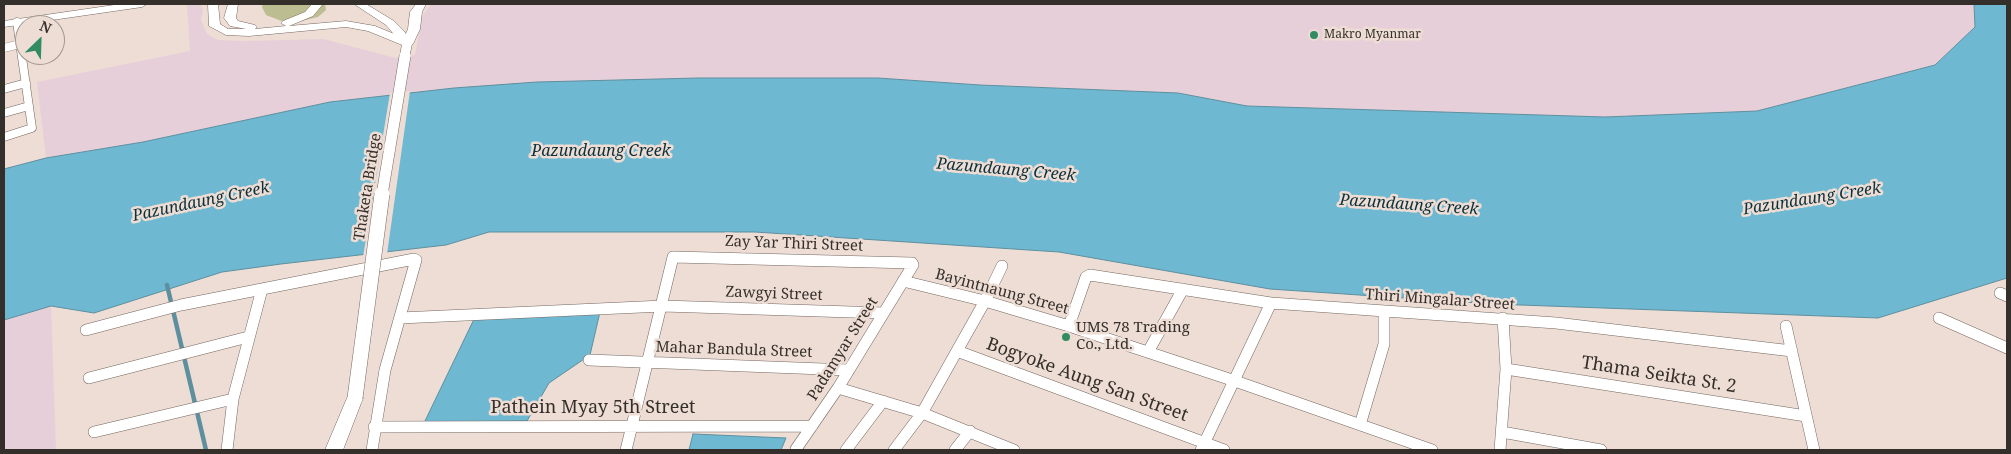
<!DOCTYPE html>
<style>
body{margin:0}
#map{position:relative;width:2011px;height:454px;overflow:hidden;background:#edddd4;font-family:"Noto Serif",serif}
canvas{display:block}
.frame{position:absolute;inset:0;border:5px solid #352f2b;pointer-events:none}
.north{position:absolute;left:15px;top:15px;width:50px;height:50px;box-sizing:border-box;background:#edddd4;border:1px solid #a39790;border-radius:50%;rotate:24deg;font-size:14px;font-weight:700;line-height:20px;text-align:center;color:#352f2b}
.north::after{content:'';display:block;margin:auto;width:18px;height:22px;background:#318c63;clip-path:polygon(50% 0,100% 100%,50% 72%,0 100%)}
</style>
<div id="map">
<canvas width="2011" height="454"></canvas>
<div class="frame"></div>
<div class="north">N</div>
</div>
<script>
const c = document.querySelector('canvas').getContext('2d');
c.lineJoin = 'round';
function paint(path, color) { c.fillStyle = color; c.fill(path, 'evenodd'); }
const poly = rows => new Path2D(rows.map(r => 'M' + r).join(''));
function trace(path, color, width, dash) { c.strokeStyle = color; c.lineWidth = width; c.lineCap = dash ? 'butt' : 'round'; c.setLineDash(dash || []); c.stroke(path); }
function drawText(font, color, halo, rows, align = 'center') {
  c.font = font + ' "Noto Serif",serif'; c.lineWidth = 5; c.setLineDash([]); c.textBaseline = 'middle'; c.strokeStyle = halo; c.fillStyle = color; for (const [text, x, y, turn = 0] of rows) {
    c.save(); c.translate(x, y); c.rotate((+turn || 0) * Math.PI / 180); c.textAlign = isNaN(turn) ? turn : align; if (halo) c.strokeText(text, 0, 0); c.fillText(text, 0, 0); c.restore();
  }
}
paint(poly([
 [187,4,200,4,203,10,201,20,207,34,218,40,245,41,323,39,396,58,415,55,422,17,431,4,1974,4,1975,27,1935,65,1757,111,1605,117,1247,106,1178,93,980,85,878,78,698,78,454,88,330,102,143,142,46,158,37,82,190,51],
 [51,305,56,450,4,450,4,320]
]), '#e7cfd9');
paint(poly([
 [263,4,325,4,326,10,318,17,301,21,284,22,266,15,262,7]
]), '#bcbe91');
const water = poly([
 [1974,4,2007,4,2007,278,1878,318,1493,304,1270,289,1059,252,755,232,489,232,446,245,281,264,222,272,94,313,51,306,4,320,4,169,46,158,143,142,330,102,454,88,537,82,698,78,878,78,980,85,1178,93,1247,106,1605,117,1757,111,1935,65,1975,27,1974,4],
 [600,312,590,355,549,383,527,421,424,423,476,315,600,312],
 [693,434,786,438,781,450,689,450,693,434]
]);
paint(water, '#6eb8d1');
trace(water, '#5d8f9f', 1);
paint(poly([
 [410,91,387,254,363,257,390,93]
]), '#edddd4');
trace(poly([
 [167,285,206,450]
]), '#5d8f9f', 4.5);
const streetFar1 = poly([
 [4,48,20,44],
 [4,89,26,83],
 [4,113,29,106],
 [4,137,32,128,17,22]
]);
const street = poly([
 [903,281,985,301,1069,326,1235,381,1432,450],
 [2000,293,2007,296],
 [400,318,663,306,883,313],
 [1939,318,2007,348],
 [1069,326,1086,277,1090,275,1271,303,1556,323,1792,351],
 [1786,326,1814,450],
 [86,330,181,305,414,259,416,260,385,370,372,450],
 [957,351,1224,450],
 [1148,352,1183,289],
 [589,360,849,370],
 [1506,369,1806,416],
 [89,378,248,337],
 [838,388,922,413,1014,450],
 [1360,425,1384,344,1384,311],
 [374,427,812,426],
 [94,432,233,399],
 [1502,432,1601,450],
 [227,450,233,399,262,289],
 [626,450,673,257,912,263,913,265,838,388,796,449],
 [846,450,883,401],
 [894,450,922,413,985,301,1002,266],
 [955,450,970,431],
 [1201,450,1271,303],
 [1500,450,1506,369,1503,318]
]);
const secondary = poly([
 [354,4,366,4,394,21,404,31,412,44,409,58,405,59,400,56,402,44,386,25,354,4],
 [355,392,361,394,363,398,343,450,325,450,347,398,349,394,355,392]
]);
const primary = poly([
 [121,4,147,4,142,7,4,27,4,21,121,4],
 [208,4,218,4,220,24,228,29,246,29,230,26,224,18,228,4,238,4,236,18,238,21,255,25,257,27,255,29,286,26,281,23,283,21,305,12,312,4,323,4,313,16,289,26,346,21,375,26,404,38,408,29,410,12,416,4,426,4,422,12,420,29,413,44,407,47,368,31,346,27,249,36,226,35,209,26,208,4]
]);
trace(streetFar1, '#75675f', 9);
trace(street, '#75675f', 12);
trace(secondary, '#75675f', 1);
trace(primary, '#75675f', 1);
trace(streetFar1, '#fff', 8);
trace(street, '#fff', 11);
paint(secondary, '#fff');
paint(primary, '#fff');
const secondaryBridgeFar1 = poly([
 [382,195,405,56]
]);
const secondaryBridge = poly([
 [355,398,382,194]
]);
trace(secondaryBridgeFar1, '#75675f', 12, []);
trace(secondaryBridge, '#75675f', 16, []);
trace(secondaryBridgeFar1, '#fff', 11);
trace(secondaryBridge, '#fff', 15);
for (const [x, y, r, color] of [
 [1314,35,5,"#318c63"],
 [1066,337,5,"#318c63"]
]) { const dot = new Path2D(); dot.arc(x, y, r, 0, 2 * Math.PI); c.fillStyle = color; c.fill(dot); trace(dot, '#edddd4', 2); }
drawText('12px', '#352f2b', '#edddd4', [
 ["Makro Myanmar",1324,35]
], 'left');
drawText('15px', '#352f2b', '#edddd4', [
 ["Thaketa Bridge",368,187,-81],
 ["Zay Yar Thiri Street",794,244,2],
 ["Bayintnaung Street",1002,292,15],
 ["Zawgyi Street",774,294,2],
 ["Thiri Mingalar Street",1440,300,4],
 ["Padamyar Street",843,349,-58],
 ["Mahar Bandula Street",734,350,2]
]);
drawText('15px', '#352f2b', '#edddd4', [
 ["UMS 78 Trading",1076,328],
 ["Co., Ltd.",1076,345]
], 'left');
drawText('italic 16px', '#0b303b', '#edddd4', [
 ["Pazundaung Creek",601,151],
 ["Pazundaung Creek",1006,170,5],
 ["Pazundaung Creek",1812,199,-9],
 ["Pazundaung Creek",201,202,-12],
 ["Pazundaung Creek",1409,205,4]
]);
drawText('18px', '#352f2b', '#edddd4', [
 ["Thama Seikta St. 2",1659,375,9],
 ["Bogyoke Aung San Street",1087,380,20],
 ["Pathein Myay 5th Street",593,408]
]);
</script>
